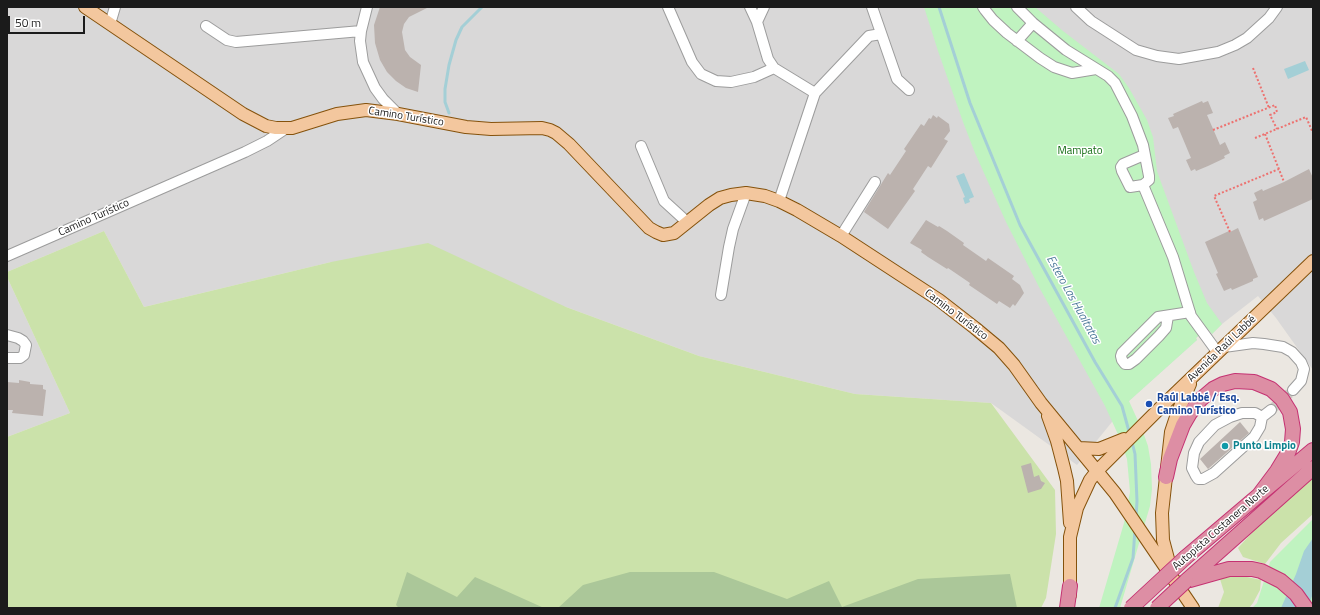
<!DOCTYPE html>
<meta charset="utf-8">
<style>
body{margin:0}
#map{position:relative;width:1320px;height:615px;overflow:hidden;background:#ebe7e1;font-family:"Titillium Web",sans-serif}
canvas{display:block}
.frame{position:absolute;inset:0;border:8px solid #1b1b1b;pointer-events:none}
.scale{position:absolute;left:8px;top:16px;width:77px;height:18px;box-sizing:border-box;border:2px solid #1b1b1b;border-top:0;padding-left:5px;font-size:12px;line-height:14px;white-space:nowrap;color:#1b1b1b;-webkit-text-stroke:3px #fff;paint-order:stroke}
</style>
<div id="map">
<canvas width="1320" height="615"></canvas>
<div class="frame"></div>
<div class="scale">50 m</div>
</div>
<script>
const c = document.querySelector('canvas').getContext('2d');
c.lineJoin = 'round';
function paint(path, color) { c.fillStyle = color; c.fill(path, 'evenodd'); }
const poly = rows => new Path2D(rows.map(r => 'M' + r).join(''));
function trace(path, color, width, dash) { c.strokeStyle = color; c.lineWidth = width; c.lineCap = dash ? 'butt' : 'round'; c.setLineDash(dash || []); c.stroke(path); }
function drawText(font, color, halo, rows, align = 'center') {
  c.font = font + ' "Titillium Web",sans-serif'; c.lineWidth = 3; c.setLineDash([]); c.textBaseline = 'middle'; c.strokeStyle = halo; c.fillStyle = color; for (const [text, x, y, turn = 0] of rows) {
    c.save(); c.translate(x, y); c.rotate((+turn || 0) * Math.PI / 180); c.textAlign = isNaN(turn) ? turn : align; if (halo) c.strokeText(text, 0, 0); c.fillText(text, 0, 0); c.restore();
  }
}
paint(poly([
 [7,7,1313,7,1313,370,1276,318,1258,296,1222,324,1212,334,1208,328,1196,338,1197,340,1129,401,1077,465,991,403,855,394,699,356,566,307,331,262,144,307,104,231,7,272],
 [7,277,70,413,7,437]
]), '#d9d8d8');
paint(poly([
 [104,231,144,307,331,262,428,243,566,307,699,356,855,394,991,403,1055,490,1056,534,1046,598,1041,608,7,608,7,437,70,413,7,277,7,272],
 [1313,476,1313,514,1281,543,1265,564,1243,557,1238,548,1268,515],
 [1233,576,1247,577,1261,580,1260,590,1253,603,1249,608,1218,608,1224,592,1220,579]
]), '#cbe2aa');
paint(poly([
 [407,572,457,597,475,577,544,608,399,608,396,605],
 [630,572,714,572,787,599,829,581,842,607,918,579,1010,574,1017,608,558,608,583,585]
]), '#abc799');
paint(poly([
 [924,7,1035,7,1063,31,1119,74,1129,88,1147,120,1153,137,1157,171,1162,185,1194,272,1207,303,1222,324,1212,334,1207,328,1196,338,1197,340,1129,401,1143,432,1148,446,1151,464,1152,489,1150,506,1120,608,1099,608,1124,523,1130,492,1127,459,1121,441,1105,406,1039,287,1006,222,975,153,963,122,938,51],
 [1313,519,1313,608,1252,608,1257,603,1270,562]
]), '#c0f3c0');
paint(poly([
 [1305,61,1309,70,1288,79,1284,69],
 [964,173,974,197,969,199,970,202,965,204,963,198,965,197,956,176],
 [1313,538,1313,593,1308,608,1281,608,1296,574,1304,551]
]), '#a4cfd6');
trace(poly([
 [939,7,970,103,1020,225,1095,362,1122,406,1130,435],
 [449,113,445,102,445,89,449,65,456,40,462,27,482,7],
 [1132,442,1135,454,1137,501,1136,518],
 [1115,608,1133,558,1135,529]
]), '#a4cfd6', 3);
paint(poly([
 [380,7,429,7,409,17,404,24,402,32,405,50,410,57,421,65,418,92,406,88,396,81,387,72,380,60,375,43,374,25],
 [1202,101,1203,103,1208,101,1213,113,1207,115,1220,145,1225,142,1230,153,1224,156,1225,158,1208,166,1196,171,1195,169,1191,171,1186,160,1191,158,1178,127,1173,129,1168,118,1174,116,1173,114],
 [933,115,937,118,938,116,949,124,950,131,944,139,948,141,931,168,928,166,913,189,915,191,888,229,864,212,888,173,890,175,906,151,904,149,921,124,924,126,929,118,931,119],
 [1309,169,1313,178,1313,199,1264,221,1263,218,1259,220,1253,202,1257,200,1254,193,1262,189,1263,191,1284,182],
 [926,220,938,227,939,226,947,231,964,243,963,245,986,261,988,258,1014,276,1012,279,1020,285,1024,293,1015,306,1013,304,1010,308,999,301,997,304,969,285,970,283,948,268,947,269,928,257,921,252,922,250,910,243],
 [1238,228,1258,277,1253,279,1253,281,1232,290,1231,288,1224,291,1216,274,1218,273,1205,242,1229,231,1230,232],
 [19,380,30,382,30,384,43,385,43,389,46,390,43,416,12,413,13,410,7,410,7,382,19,383],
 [1240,422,1249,433,1208,469,1200,459],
 [1031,463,1034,477,1039,475,1041,481,1045,483,1041,489,1028,493,1021,466]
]), '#bbb2ae');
trace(poly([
 [1271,410,1293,390]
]), '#ccc8c3', 10, [10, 5]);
const minor = poly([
 [367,7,361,31,360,41,363,62,375,88,383,99,398,114],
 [668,7,692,62,701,74,716,81,731,82,754,77,774,68],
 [750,7,757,22,768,59,774,68,815,93],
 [872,7,897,79,909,90],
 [983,7,985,10,993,20,1007,33,1040,58,1054,67,1072,73,1096,69],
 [1017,7,1033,23,1066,50,1108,76,1115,83,1132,116,1143,145,1149,176,1149,180,1143,185],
 [1076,7,1091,21,1136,50,1157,56,1179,59,1218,52,1235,45,1247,38,1269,18,1277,7],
 [757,22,764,7],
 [110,24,115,7],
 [206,26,227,40,236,42,361,31],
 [1017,41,1033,23],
 [641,146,664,201,687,222],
 [1144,155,1123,164,1121,167,1122,171,1130,187,1143,185,1173,257,1191,316,1218,353],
 [779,201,815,93,869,36,881,34],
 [841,236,875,182],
 [7,256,245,152,267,141,285,129],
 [721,295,729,247,733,229,746,193],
 [1168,316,1166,328,1159,336,1136,359,1129,364,1125,364,1122,360,1121,356,1122,353,1158,317,1190,312],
 [7,335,18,338,23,341,26,345,24,355,20,358,7,358],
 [1224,347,1253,343,1264,344,1283,347,1292,352,1301,362,1304,369,1301,381,1293,390],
 [1262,417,1255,413,1242,413,1230,417,1215,425,1199,442,1194,453,1192,468,1196,476,1198,479,1203,479,1214,473,1254,437,1260,427,1262,417,1271,410]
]);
const major = poly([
 [85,7,243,114,266,126,276,128,292,128,337,114,366,110,398,114,466,127,491,129,542,128,550,130,556,133,569,144,649,228,656,232,663,235,674,233,709,205,720,198,731,195,746,193,765,196,779,201,797,210,841,236,939,300,975,328,999,348,1014,365,1041,403,1115,493,1193,608],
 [1048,416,1057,441,1064,468,1067,481,1070,523],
 [1079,448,1099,449,1124,439],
 [1171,570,1163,540,1162,513,1171,432,1177,414,1190,384],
 [1070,595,1070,537,1077,508,1090,480,1097,471,1158,410,1313,261]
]);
const highway = poly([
 [1166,477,1170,459,1183,425,1190,413,1200,400,1213,389,1223,384,1235,381,1254,382,1271,389,1282,399,1290,412,1293,429,1292,442,1288,453,1277,471,1259,495],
 [1186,557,1259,495,1313,450],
 [1190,580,1229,569,1252,569,1261,571,1281,581,1296,594,1306,608],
 [1186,581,1313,468],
 [1067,608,1070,586]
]);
trace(minor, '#9c9c9c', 12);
trace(major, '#85520c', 14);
trace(highway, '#c53272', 16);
trace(poly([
 [1253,68,1269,108],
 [1213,130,1275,105,1277,112,1270,115,1277,129],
 [1265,134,1284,182],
 [1255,138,1306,117,1313,133],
 [1230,232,1214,196,1279,169]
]), '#ed7270', 2, [2, 2]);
trace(minor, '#fff', 10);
trace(major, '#f3c79e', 12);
trace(highway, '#dd8ea4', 14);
const highwayBridge = poly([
 [1131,608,1186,557],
 [1157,608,1186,581]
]);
trace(highwayBridge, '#c53272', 16, []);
trace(highwayBridge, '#dd8ea4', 14);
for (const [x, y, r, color] of [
 [1149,404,4,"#1a4fb4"],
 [1225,446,4,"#0f9aa8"]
]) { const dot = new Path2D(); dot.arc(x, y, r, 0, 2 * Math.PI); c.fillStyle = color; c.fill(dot); trace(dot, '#fff', 1.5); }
drawText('11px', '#1b1b1b', '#fff', [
 ["Camino Turístico",406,117,9],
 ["Camino Turístico",94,218,-24],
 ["Camino Turístico",956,315,37],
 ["Avenida Raúl Labbé",1222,349,-44],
 ["Autopista Costanera Norte",1221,528,-41]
]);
drawText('11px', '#156d14', '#fff', [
 ["Mampato",1080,151]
]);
drawText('bold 11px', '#164399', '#fff', [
 ["Raúl Labbé / Esq.",1157,398],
 ["Camino Turístico",1157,411]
], 'left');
drawText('bold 11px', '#0d838f', '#fff', [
 ["Punto Limpio",1233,446]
], 'left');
drawText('italic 12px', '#4d7a9a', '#fff', [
 ["Estero Las Hualtatas",1073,300,61]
]);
</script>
